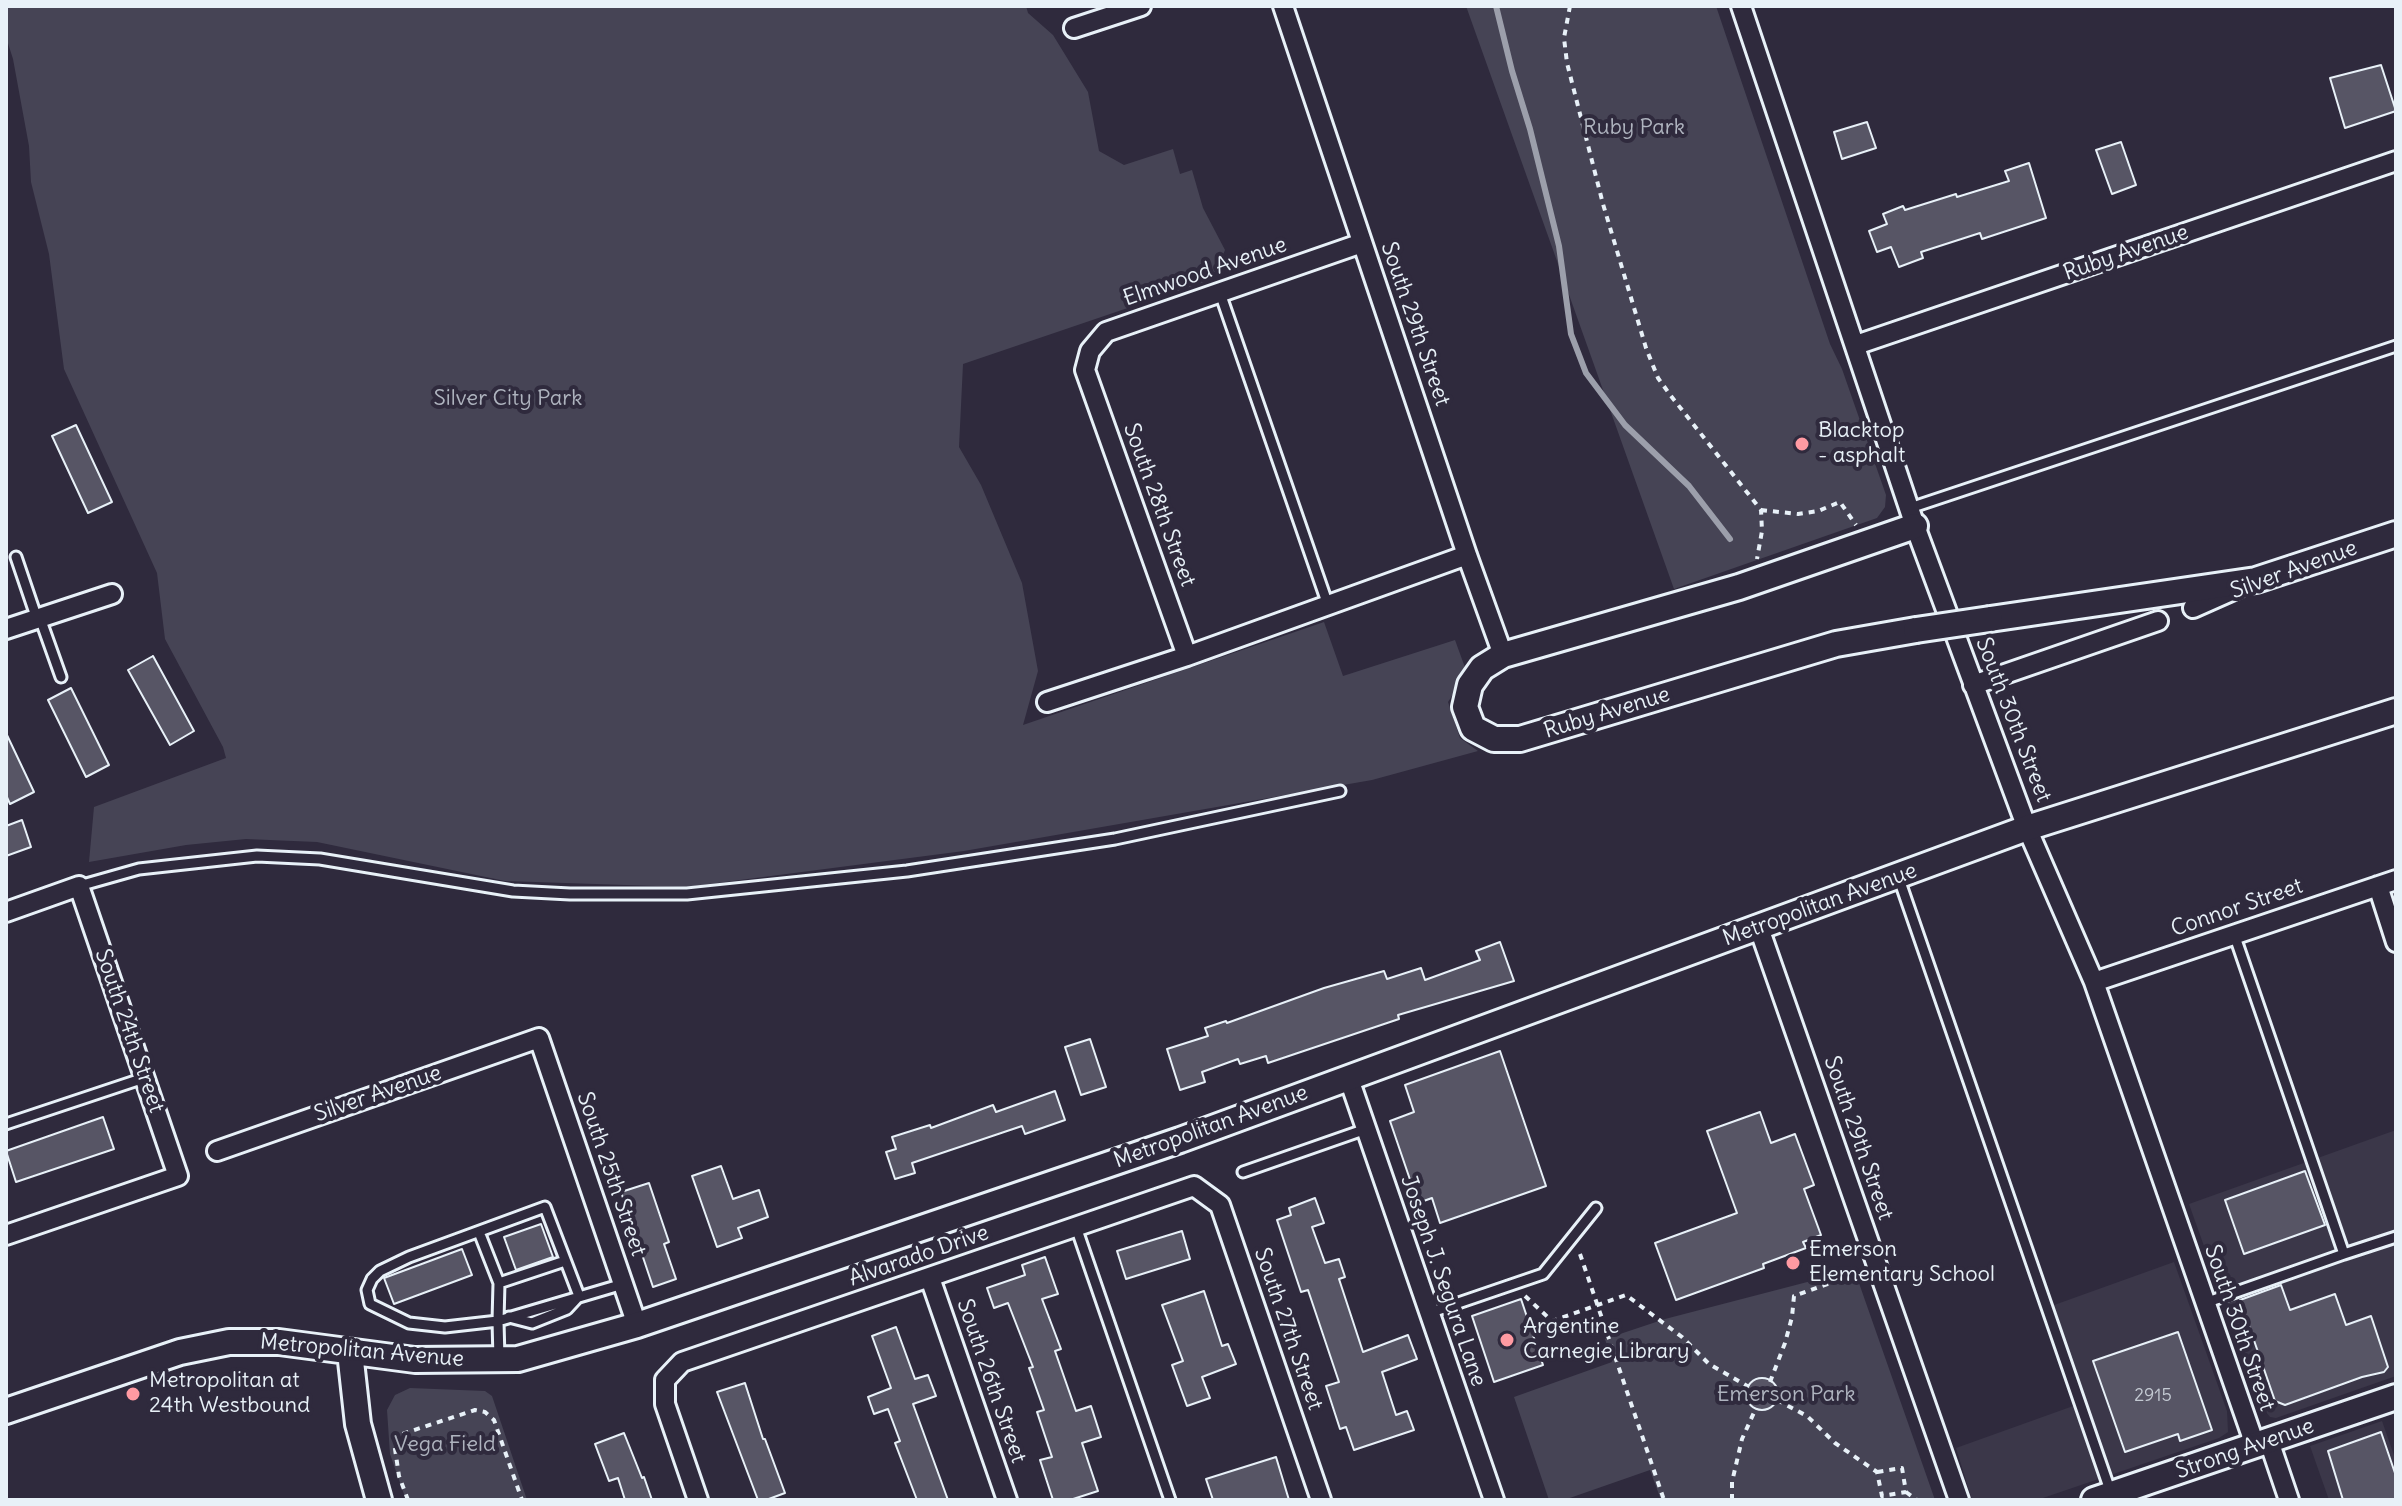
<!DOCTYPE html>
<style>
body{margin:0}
#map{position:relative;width:2402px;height:1506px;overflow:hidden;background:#2f2a3d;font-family:Delius,sans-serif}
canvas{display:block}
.frame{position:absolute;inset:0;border:8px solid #e8f1f8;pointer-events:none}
</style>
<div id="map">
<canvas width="2402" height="1506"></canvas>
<div class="frame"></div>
</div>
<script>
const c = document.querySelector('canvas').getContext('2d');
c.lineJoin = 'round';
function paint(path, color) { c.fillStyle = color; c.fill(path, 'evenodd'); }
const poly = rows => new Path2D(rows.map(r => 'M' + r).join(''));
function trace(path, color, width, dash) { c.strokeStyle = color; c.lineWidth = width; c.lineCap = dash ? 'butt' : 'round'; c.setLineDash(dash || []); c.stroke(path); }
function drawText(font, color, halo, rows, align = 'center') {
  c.font = font + ' Delius,sans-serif'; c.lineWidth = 8; c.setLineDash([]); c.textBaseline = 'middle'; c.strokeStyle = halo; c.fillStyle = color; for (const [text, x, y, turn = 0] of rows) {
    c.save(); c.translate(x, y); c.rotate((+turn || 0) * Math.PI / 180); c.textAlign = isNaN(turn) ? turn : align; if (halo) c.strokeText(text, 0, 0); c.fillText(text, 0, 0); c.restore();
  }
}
paint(poly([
 [2396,1130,2396,1376,2276,1418,2270,1417,2261,1406,2189,1204],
 [2174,1262,2227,1411,2228,1432,2219,1438,2037,1500,1972,1500,1956,1448,2076,1405,2043,1309],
 [2382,1421,2396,1461,2396,1500,2329,1500,2310,1446]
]), '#3b3749');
paint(poly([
 [6,6,1026,6,1028,13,1053,35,1088,92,1099,151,1124,165,1173,149,1180,174,1192,170,1203,208,1225,250,1213,279,963,364,959,447,981,485,1022,583,1038,671,1023,725,1324,622,1343,676,1455,640,1467,673,1448,702,1460,738,1478,751,1372,780,964,851,686,887,505,881,317,842,246,839,186,845,89,862,94,807,226,758,223,747,165,639,157,573,64,369,49,254,31,182,29,146,13,59,6,37],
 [1466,6,1716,6,1830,344,1842,369,1886,495,1885,507,1877,518,1674,589],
 [1853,1266,1935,1500,1661,1500,1650,1470,1564,1500,1549,1500,1514,1397,1612,1362,1605,1339,1665,1319,1815,1280],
 [410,1388,485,1391,492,1396,527,1500,406,1500,390,1454,387,1410,395,1395]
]), '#464455');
trace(poly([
 [1496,6,1512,71,1530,129,1559,246,1571,334,1586,373,1625,425,1689,486,1730,539]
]), '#9c9fab', 6);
const building = poly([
 [2381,65,2396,111,2345,128,2330,78,2381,65],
 [1867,122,1876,148,1842,159,1834,132,1867,122],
 [2121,142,2136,185,2112,194,2096,150,2121,142],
 [2029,163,2046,218,1982,239,1980,233,1921,252,1923,258,1899,267,1891,247,1877,252,1869,231,1887,224,1883,214,1903,206,1905,210,1956,194,1957,197,2009,181,2005,171,2029,163],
 [76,425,112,502,88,513,52,436,76,425],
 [153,656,194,731,170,745,128,670,153,656],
 [71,688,109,765,86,777,48,700,71,688],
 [6,733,34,792,10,804,6,795,6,733],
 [22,820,31,847,6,856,6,826,22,820],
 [1500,942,1514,981,1398,1015,1399,1019,1268,1063,1266,1056,1240,1064,1238,1059,1202,1072,1205,1082,1180,1090,1167,1049,1208,1036,1205,1028,1226,1021,1227,1023,1324,988,1384,971,1387,979,1421,968,1425,980,1480,960,1476,951,1500,942],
 [1090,1039,1106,1087,1081,1095,1065,1047,1090,1039],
 [1500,1051,1546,1186,1440,1223,1432,1198,1418,1203,1390,1121,1414,1112,1405,1085,1500,1051],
 [1055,1091,1065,1120,1025,1134,1022,1126,912,1163,915,1173,895,1179,886,1152,896,1149,892,1137,930,1125,931,1128,993,1105,996,1112,1055,1091],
 [1760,1112,1771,1143,1795,1134,1814,1185,1804,1189,1821,1235,1803,1242,1806,1248,1763,1264,1764,1268,1676,1300,1655,1243,1737,1213,1707,1131,1760,1112],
 [103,1117,114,1149,16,1182,6,1151,103,1117],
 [721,1166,733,1199,759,1190,768,1217,738,1228,742,1238,717,1247,692,1176,721,1166],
 [2305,1171,2325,1225,2244,1254,2225,1200,2305,1171],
 [649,1183,669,1242,664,1244,676,1279,653,1287,621,1192,649,1183],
 [1315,1198,1324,1223,1312,1227,1325,1263,1339,1259,1345,1277,1339,1279,1363,1352,1408,1335,1417,1359,1382,1372,1396,1415,1407,1411,1414,1430,1354,1450,1346,1427,1340,1429,1326,1386,1339,1382,1308,1290,1301,1292,1277,1220,1291,1215,1289,1208,1315,1198],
 [541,1224,553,1257,516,1270,504,1237,541,1224],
 [1182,1231,1190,1259,1126,1279,1117,1251,1182,1231],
 [462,1249,472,1275,394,1304,384,1278,462,1249],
 [1045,1257,1058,1294,1042,1299,1061,1349,1055,1351,1076,1411,1091,1406,1101,1437,1082,1443,1098,1491,1070,1500,1053,1500,1040,1460,1052,1457,1037,1412,1044,1410,1029,1368,1033,1367,1008,1303,994,1308,987,1288,1025,1275,1022,1265,1045,1257],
 [2281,1285,2290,1310,2335,1294,2346,1325,2371,1316,2388,1367,2384,1372,2362,1377,2285,1405,2275,1401,2240,1300,2281,1285],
 [1204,1291,1222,1346,1228,1344,1236,1364,1202,1377,1210,1398,1187,1406,1172,1365,1183,1361,1162,1305,1204,1291],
 [1521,1299,1543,1365,1494,1382,1472,1316,1521,1299],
 [896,1327,915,1379,928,1375,936,1396,913,1404,948,1500,917,1500,895,1443,900,1441,888,1409,874,1414,868,1397,891,1388,872,1336,896,1327],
 [2178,1332,2212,1430,2180,1441,2178,1434,2125,1452,2093,1361,2178,1332],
 '1746 1394a16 16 0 1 1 32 0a16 16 0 1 1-32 0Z',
 [745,1383,763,1439,765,1439,785,1493,766,1500,758,1500,717,1392,745,1383],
 [2381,1432,2396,1476,2396,1500,2343,1500,2328,1451,2381,1432],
 [624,1433,642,1478,644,1477,652,1500,625,1500,618,1478,609,1481,595,1444,624,1433],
 [1276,1457,1289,1500,1213,1500,1206,1479,1276,1457]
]);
paint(building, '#575565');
trace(building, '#e8f1f8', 2);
const lane = poly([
 [1220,293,1328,605],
 [1910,508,2396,346],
 [16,557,37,619],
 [40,618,61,677],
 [1898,876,2111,1493],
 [79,886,139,869,257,856,320,859,513,891,570,894,687,894,907,871,1115,839,1340,791],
 [6,1124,144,1078],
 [1243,1172,1366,1129],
 [1076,1227,1170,1500],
 [479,1232,499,1283,498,1321,445,1327,409,1323,370,1304,367,1290,372,1279,380,1271,409,1257,545,1207,579,1296,567,1309,532,1323,509,1317],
 [2344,1254,2396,1237],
 [499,1283,565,1261],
 [2205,1303,2344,1254,2234,934],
 [1429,1313,1543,1274,1596,1208],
 [499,1359,498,1321,623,1284]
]);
const street = poly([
 [1283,6,1467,555,1503,655],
 [1741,6,1915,526,2027,828,2094,982,2255,1445],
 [1074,28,1141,6],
 [1856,345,2396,161],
 [2193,608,2238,588],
 [6,629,112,594],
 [1187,656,1085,370,1090,351,1106,332,1362,243],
 [1973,685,2158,621],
 [1047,702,1187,656,1467,555],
 [2378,886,2396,942],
 [6,912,79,886,178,1176,6,1235],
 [1759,928,1959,1500],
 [2094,982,2396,880],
 [1348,1076,1494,1500],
 [217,1151,539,1038,637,1325],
 [930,1278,1007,1500],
 [2269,1441,2289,1500],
 [698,1500,665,1404,665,1380,682,1362,1194,1186,1220,1205,1321,1500]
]);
const secondary = poly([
 [1915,526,1739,587,1503,655,1482,668,1470,685,1465,707,1473,728,1494,739,1520,739,1836,644,1916,630],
 [1990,619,2256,580,2396,534],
 [350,1352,358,1424,379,1500],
 [6,1411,180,1352,229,1342,279,1342,415,1360,518,1359,637,1325,1180,1140,2027,828,2396,711],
 [2094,1500,2396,1397]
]);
trace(lane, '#e8f1f8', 15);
trace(street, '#e8f1f8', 24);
trace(secondary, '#e8f1f8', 30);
trace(poly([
 [370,6,373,6],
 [1570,6,1564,38,1567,63,1603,204,1646,348,1658,378,1671,396,1761,510,1762,531,1757,559],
 [1761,510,1798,514,1818,511,1840,502,1856,525],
 [1580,1254,1664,1500],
 [1525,1296,1552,1321,1626,1295,1682,1337,1709,1364,1749,1387],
 [1770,1382,1785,1343,1792,1317,1794,1296,1858,1273],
 [1777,1400,1807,1416,1835,1443,1877,1472,1882,1496,1906,1492,1902,1468,1877,1472],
 [1906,1492,1917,1500],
 [408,1500,399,1476,394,1442,402,1434,475,1410,485,1412,494,1420,522,1500],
 [1732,1500,1732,1482,1742,1439,1756,1408]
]), '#e8f1f8', 4, [6, 6]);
trace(lane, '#2f2a3d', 9);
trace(street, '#2f2a3d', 18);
trace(secondary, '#2f2a3d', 24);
const secondaryBridge = poly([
 [1916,630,1990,619]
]);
trace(secondaryBridge, '#e8f1f8', 30, []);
trace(secondaryBridge, '#2f2a3d', 24);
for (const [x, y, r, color] of [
 [1802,444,8,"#ff9aa2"],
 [1793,1263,8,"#ff9aa2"],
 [1507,1340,8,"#ff9aa2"],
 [133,1394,8,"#ff9aa2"]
]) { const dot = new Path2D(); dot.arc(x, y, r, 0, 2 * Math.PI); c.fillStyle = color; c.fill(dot); trace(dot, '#2f2a3d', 3); }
drawText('18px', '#c4cad3', null, [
 ["2915",2153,1396]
]);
drawText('22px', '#afb4bf', '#2f2a3d', [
 ["Ruby Park",1634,128],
 ["Silver City Park",508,399],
 ["Emerson Park",1786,1395],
 ["Vega Field",445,1445]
]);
drawText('22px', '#e8f1f8', '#2f2a3d', [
 ["Ruby Avenue",2126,253,-19],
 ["Elmwood Avenue",1205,272,-19],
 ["South 29th Street",1415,324,71],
 ["South 28th Street",1159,505,70],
 ["Silver Avenue",2294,570,-20],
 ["Ruby Avenue",1607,713,-17],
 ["South 30th Street",2013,720,69],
 ["Metropolitan Avenue",1820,905,-20],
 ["Connor Street",2237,908,-19],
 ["South 24th Street",129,1031,71],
 ["Silver Avenue",378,1094,-19],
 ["Metropolitan Avenue",1211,1127,-20],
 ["South 29th Street",1858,1138,71],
 ["South 25th Street",611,1174,71],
 ["Alvarado Drive",919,1256,-19],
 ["Joseph J. Segura Lane",1443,1281,71],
 ["South 30th Street",2239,1328,71],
 ["South 27th Street",1288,1329,71],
 ["Metropolitan Avenue",362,1351,5],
 ["South 26th Street",991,1381,71],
 ["Strong Avenue",2245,1449,-19]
]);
drawText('22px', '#e8f1f8', '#2f2a3d', [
 ["Blacktop",1818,431],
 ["- asphalt",1818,456],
 ["Emerson",1809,1250],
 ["Elementary School",1809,1275],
 ["Argentine",1523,1327],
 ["Carnegie Library",1523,1352],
 ["Metropolitan at",149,1381],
 ["24th Westbound",149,1406]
], 'left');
</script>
